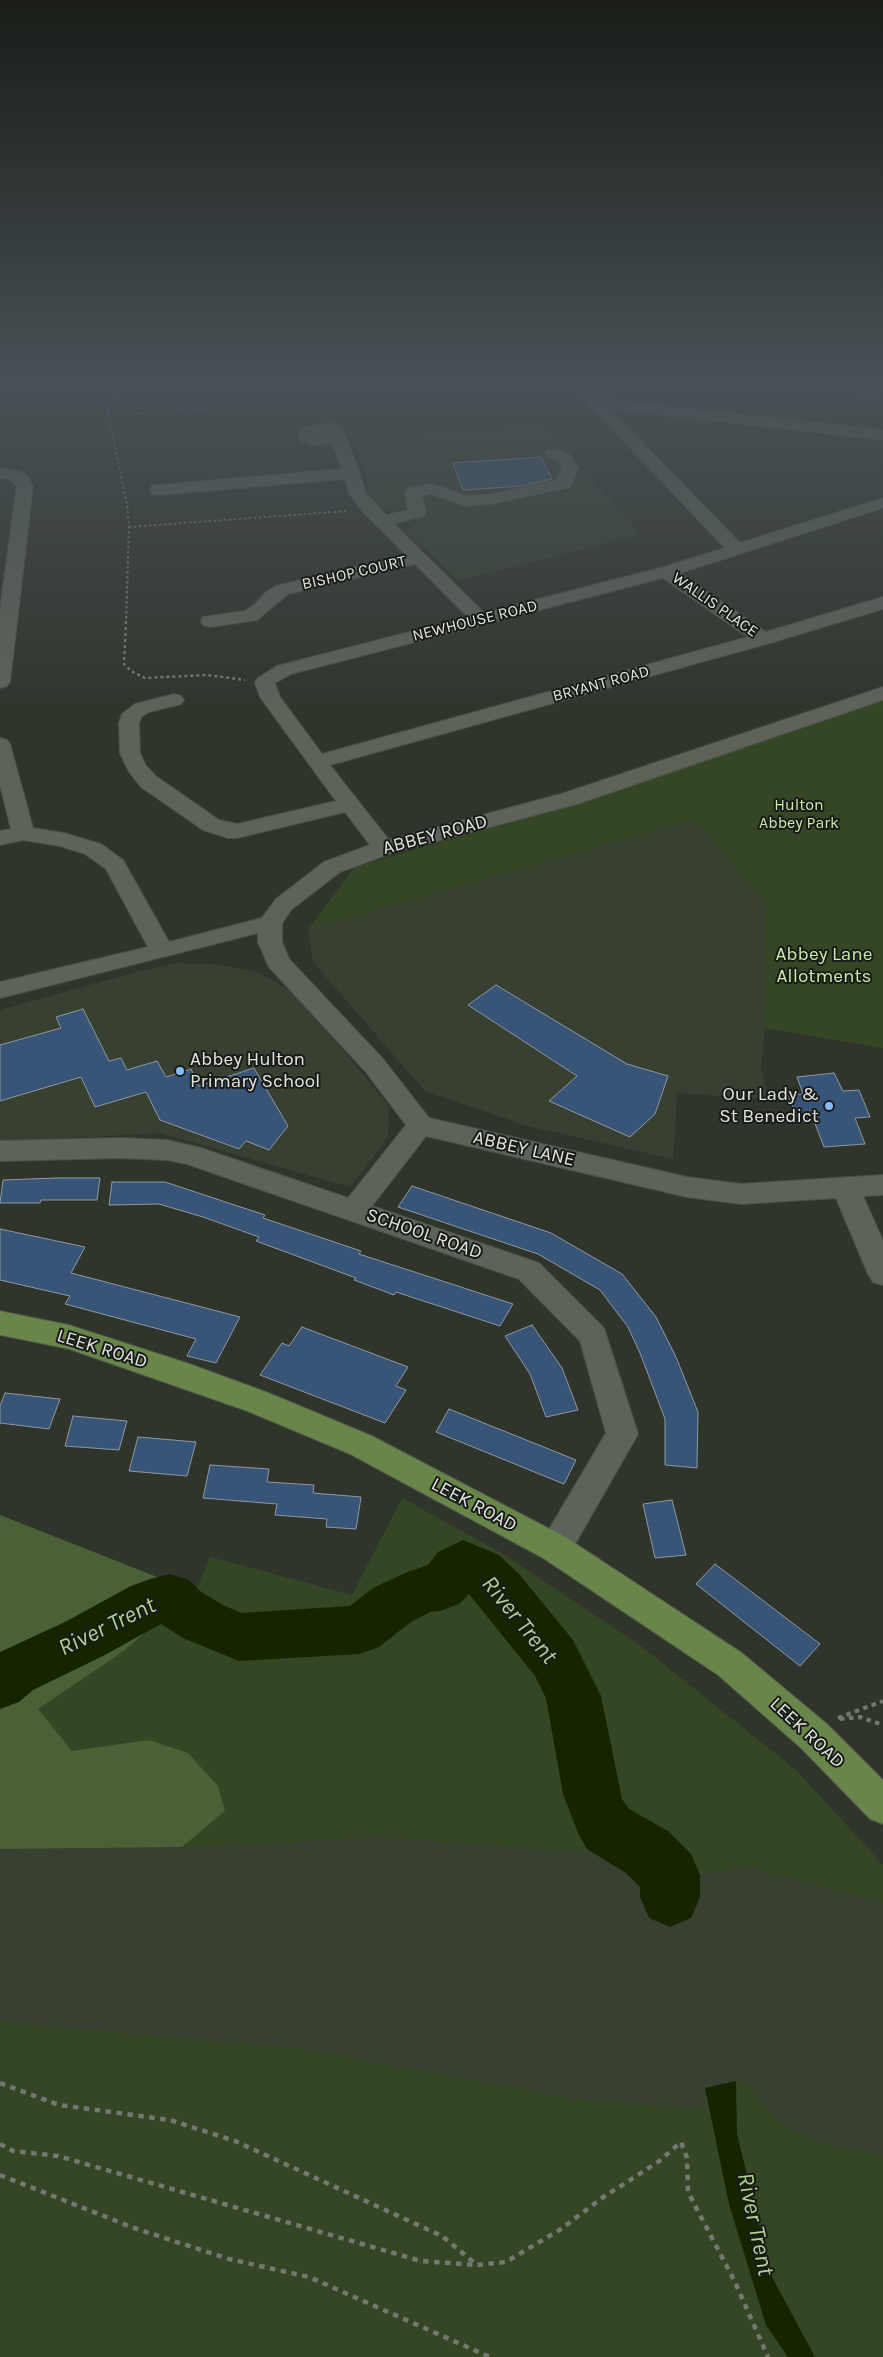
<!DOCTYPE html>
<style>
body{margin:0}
canvas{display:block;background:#30352c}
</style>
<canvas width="883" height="2357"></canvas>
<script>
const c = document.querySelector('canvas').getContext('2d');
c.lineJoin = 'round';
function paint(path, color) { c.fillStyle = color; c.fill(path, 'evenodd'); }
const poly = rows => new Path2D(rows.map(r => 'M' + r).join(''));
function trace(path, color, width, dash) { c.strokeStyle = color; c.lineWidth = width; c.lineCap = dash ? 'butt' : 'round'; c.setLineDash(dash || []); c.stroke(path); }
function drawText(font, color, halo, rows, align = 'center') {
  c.font = font + ' Karla,sans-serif'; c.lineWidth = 4; c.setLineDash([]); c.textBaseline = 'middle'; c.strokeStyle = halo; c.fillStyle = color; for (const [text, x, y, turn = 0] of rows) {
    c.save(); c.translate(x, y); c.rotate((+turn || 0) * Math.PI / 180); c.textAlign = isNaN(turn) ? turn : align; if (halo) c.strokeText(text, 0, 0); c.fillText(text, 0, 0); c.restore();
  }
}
paint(poly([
 [543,426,641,534,459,581,406,531,417,522,402,510,375,508,356,438],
 [695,820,766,905,765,1028,761,1069,768,1099,677,1093,673,1159,524,1125,425,1091,313,962,308,930],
 [177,963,222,965,258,972,291,991,345,1052,388,1105,389,1127,386,1140,350,1187,160,1133,0,1142,0,1010,137,972],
 [378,1837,596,1854,637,1877,687,1876,748,1868,883,1903,883,2155,825,2144,784,2124,766,2106,748,2080,705,2107,692,2109,577,2099,302,2049,0,2022,0,1849,211,1847]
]), '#384032');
paint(poly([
 [683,382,883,382,883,399,758,392],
 [883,697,883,1048,765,1028,766,905,695,820,308,930,354,868,574,802],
 [402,1498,503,1554,641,1646,795,1769,883,1865,883,1903,748,1868,688,1876,689,1894,652,1902,637,1877,596,1854,378,1837,211,1847,0,1849,0,1515,195,1592,210,1557,352,1595],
 [0,2022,302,2049,577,2099,692,2109,705,2107,705,2088,748,2080,766,2106,784,2124,825,2144,883,2155,883,2357,0,2357]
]), '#354625');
paint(poly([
 [0,1515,195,1592,118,1655,38,1709,72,1751,149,1740,188,1753,218,1786,225,1811,182,1847,0,1849]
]), '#4b6037');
paint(poly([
 [736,2081,737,2134,772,2277,815,2357,788,2357,766,2325,729,2204,705,2088]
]), '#142500');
paint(poly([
 [463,1540,499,1555,519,1574,573,1640,601,1696,622,1799,629,1809,668,1831,691,1854,700,1875,700,1897,691,1918,670,1927,649,1918,640,1897,640,1887,626,1873,587,1849,578,1833,563,1794,546,1698,535,1676,469,1594,459,1604,440,1611,430,1612,411,1622,379,1647,360,1654,239,1661,183,1638,161,1624,103,1656,33,1690,19,1702,0,1709,0,1652,65,1622,131,1586,150,1579,170,1574,189,1580,200,1591,221,1604,241,1613,350,1606,373,1588,405,1573,428,1565,438,1552,463,1540]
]), '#142500');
const building = poly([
 [541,457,552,479,522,486,463,490,453,463,541,457],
 [496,985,627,1064,668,1076,655,1114,630,1137,549,1101,577,1076,468,1005,496,985],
 [83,1009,109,1061,121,1058,127,1070,157,1061,166,1077,191,1069,199,1086,254,1068,288,1126,269,1150,246,1141,239,1149,160,1120,146,1092,95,1107,81,1077,0,1101,0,1045,61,1028,56,1017,83,1009],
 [834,1073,843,1091,859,1090,870,1117,855,1118,865,1144,824,1147,814,1121,799,1122,788,1095,803,1094,797,1077,834,1073],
 [56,1178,100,1178,97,1200,41,1200,40,1203,0,1203,3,1180,56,1178],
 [112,1182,165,1182,265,1215,263,1218,361,1251,359,1254,513,1304,500,1326,396,1292,394,1295,354,1280,356,1278,256,1241,259,1237,203,1217,159,1204,109,1205,112,1182],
 [412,1186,551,1233,622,1274,656,1317,676,1357,698,1412,697,1468,665,1465,665,1419,640,1353,628,1327,600,1290,538,1254,398,1207,412,1186],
 [0,1229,85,1247,71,1273,240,1317,216,1363,187,1356,196,1339,65,1304,70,1296,0,1280,0,1229],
 [532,1325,562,1368,578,1410,546,1417,530,1374,505,1336,532,1325],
 [302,1327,408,1367,396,1386,406,1390,385,1423,260,1375,282,1343,289,1346,302,1327],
 [5,1393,60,1399,49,1429,0,1423,0,1406,5,1393],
 [449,1409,576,1460,564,1484,436,1432,449,1409],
 [73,1416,127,1421,119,1450,65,1446,73,1416],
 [138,1437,196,1442,187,1476,129,1471,138,1437],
 [210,1465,269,1469,267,1482,314,1485,313,1493,361,1497,356,1529,326,1527,327,1519,275,1515,277,1504,203,1498,210,1465],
 [672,1500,686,1555,655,1558,643,1504,672,1500],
 [715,1564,820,1644,800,1666,696,1584,715,1564]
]);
paint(building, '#385477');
trace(building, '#8f97a0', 1);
const minor = poly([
 [568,382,583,382,600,399,883,430,883,440,610,409,740,543,883,498,883,508,680,573,766,632,883,597,883,609,770,643,330,765,389,840,561,794,883,687,883,700,577,804,392,853,340,872,292,909,282,923,282,942,289,959,383,1059,429,1118,687,1177,741,1184,883,1175,883,1195,863,1196,883,1241,883,1285,873,1282,868,1274,836,1198,741,1204,687,1197,426,1136,372,1206,539,1263,604,1328,638,1434,567,1558,555,1563,543,1558,538,1548,606,1433,580,1341,519,1279,187,1164,167,1160,119,1158,0,1161,0,1141,119,1138,167,1140,201,1148,348,1198,406,1125,365,1071,269,967,258,942,258,933,0,998,0,982,148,947,106,869,85,854,60,846,23,840,0,845,0,831,11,829,0,785,0,738,7,740,10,744,33,828,64,833,101,844,123,860,169,942,262,918,276,899,324,862,370,845,345,812,237,838,228,838,203,830,141,787,129,772,120,753,119,723,122,714,135,704,174,694,181,696,184,700,181,704,149,712,141,717,139,723,140,753,146,766,157,777,219,820,237,824,336,801,260,697,255,682,258,678,277,666,468,617,415,564,288,594,257,620,210,627,203,625,201,621,203,617,245,611,255,604,266,592,276,586,406,555,362,511,349,493,345,479,158,495,152,494,150,490,152,486,158,485,342,469,332,443,314,445,302,441,300,438,299,433,304,427,333,423,339,425,342,429,360,473,365,492,386,515,408,510,405,493,407,489,432,484,467,496,492,494,557,480,562,468,558,461,547,457,545,454,547,451,553,449,570,455,578,468,570,487,492,504,466,506,431,494,422,496,426,512,423,516,394,524,484,613,660,568,725,548,568,382],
 [328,433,328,434,315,434,328,433],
 [663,578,748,637,322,754,280,697,275,683,291,674,663,578],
 [0,468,20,472,27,476,33,486,10,682,7,686,0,688,0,609,17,486,9,479,0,478,0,468]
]);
const major = poly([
 [0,1311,69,1325,187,1363,269,1393,372,1436,567,1538,742,1653,827,1724,883,1780,883,1824,870,1819,801,1748,718,1675,543,1558,350,1454,247,1411,69,1349,0,1335,0,1311]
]);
trace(minor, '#4d5049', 2);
trace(major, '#4d5049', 2);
trace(poly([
 [122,382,107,409,127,504,129,527,126,622],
 [107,409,135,414,314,400,317,414],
 [129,527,347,511]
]), '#747871', 2, [2.5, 2.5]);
trace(poly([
 [126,621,124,664,131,671,145,678,207,675,245,680]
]), '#747871', 2.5, [3, 3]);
trace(poly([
 [838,1718,883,1701],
 [840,1719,860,1717,883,1725]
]), '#747871', 4, [4.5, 4.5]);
trace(poly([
 [0,2083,59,2105,170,2120,235,2141,442,2236,477,2265,506,2262,561,2229,602,2198,658,2162,681,2142,687,2158,688,2192,735,2282,768,2357],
 [0,2144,13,2151,58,2156,421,2261,477,2265],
 [0,2175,134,2228,229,2259,309,2277,490,2357]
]), '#747871', 4.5, [5.5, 5.5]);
paint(minor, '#5d6359');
paint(major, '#688649');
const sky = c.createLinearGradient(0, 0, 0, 712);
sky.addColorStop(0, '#1a1d18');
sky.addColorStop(0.54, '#485156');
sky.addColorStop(1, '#48515600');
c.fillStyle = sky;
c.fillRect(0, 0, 883, 712);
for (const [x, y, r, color] of [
 [180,1071,5,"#85bbfb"],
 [829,1106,5,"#85bbfb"]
]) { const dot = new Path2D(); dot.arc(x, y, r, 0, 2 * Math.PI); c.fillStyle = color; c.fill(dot); trace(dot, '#191b18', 2); }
drawText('16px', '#e2e5df', '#191b18', [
 ["BISHOP COURT",354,573,-13],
 ["WALLIS PLACE",715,605,35],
 ["NEWHOUSE ROAD",475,621,-14],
 ["BRYANT ROAD",601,684,-15]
]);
drawText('16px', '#c8eca8', '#191b18', [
 ["Hulton",799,805],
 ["Abbey Park",799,823]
]);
drawText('19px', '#e2e5df', '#191b18', [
 ["ABBEY ROAD",435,835,-15],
 ["ABBEY LANE",524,1149,13],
 ["SCHOOL ROAD",424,1234,19],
 ["LEEK ROAD",102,1349,17],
 ["LEEK ROAD",474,1505,28],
 ["LEEK ROAD",807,1733,43]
]);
drawText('19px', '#c8eca8', '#191b18', [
 ["Abbey Lane",824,955],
 ["Allotments",824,977]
]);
drawText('19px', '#e2e5df', '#191b18', [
 ["Abbey Hulton",190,1060],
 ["Primary School",190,1082],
 ["Our Lady &",819,1095,"right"],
 ["St Benedict",819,1117,"right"]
], 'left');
drawText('italic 24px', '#b0d290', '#191b18', [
 ["River Trent",519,1620,51],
 ["River Trent",107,1627,-26],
 ["River Trent",755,2224,78]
]);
</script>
